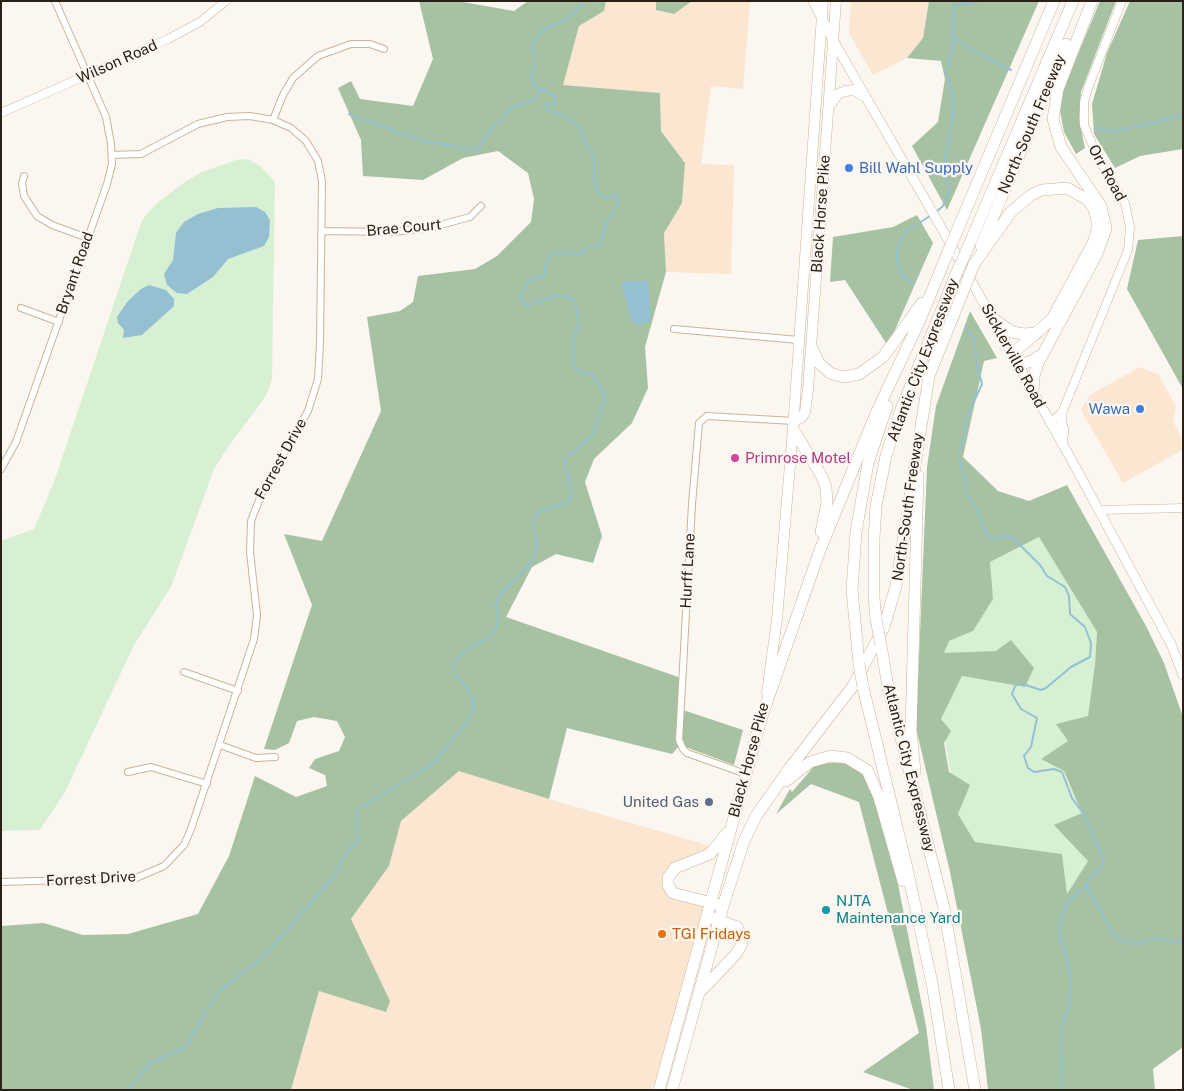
<!DOCTYPE html>
<style>
body{margin:0}
#map{position:relative;width:1184px;height:1091px;overflow:hidden;background:#fcf6f0;font-family:"Public Sans",sans-serif}
canvas{display:block}
.frame{position:absolute;inset:0;border:2px solid #2a2015;pointer-events:none}
</style>
<div id="map">
<canvas width="1184" height="1091"></canvas>
<div class="frame"></div>
</div>
<script>
const c = document.querySelector('canvas').getContext('2d');
c.lineJoin = 'round';
function paint(path, color) { c.fillStyle = color; c.fill(path, 'evenodd'); }
const poly = rows => new Path2D(rows.map(r => 'M' + r).join(''));
function trace(path, color, width, dash) { c.strokeStyle = color; c.lineWidth = width; c.lineCap = dash ? 'butt' : 'round'; c.setLineDash(dash || []); c.stroke(path); }
function drawText(font, color, halo, rows, align = 'center') {
  c.font = font + ' "Public Sans",sans-serif'; c.lineWidth = 4.5; c.setLineDash([]); c.textBaseline = 'middle'; c.strokeStyle = halo; c.fillStyle = color; for (const [text, x, y, turn = 0] of rows) {
    c.save(); c.translate(x, y); c.rotate((+turn || 0) * Math.PI / 180); c.textAlign = isNaN(turn) ? turn : align; if (halo) c.strokeText(text, 0, 0); c.fillText(text, 0, 0); c.restore();
  }
}
paint(poly([
 [606,1,656,1,656,10,674,14,692,1,750,1,743,89,711,86,701,164,734,165,731,274,666,272,664,232,682,203,685,163,661,131,660,93,563,85,579,26,604,11],
 [851,1,929,1,923,38,907,58,873,75,849,33],
 [1140,367,1158,374,1176,406,1173,422,1181,436,1182,450,1123,483,1081,410,1090,395],
 [460,770,549,799,717,848,671,872,673,893,712,903,661,1084,653,1084,652,1090,291,1090,319,991,386,1011,390,1001,351,919,389,866,401,821]
]), '#fae6d1');
paint(poly([
 [248,159,260,166,275,181,272,379,266,396,228,447,214,469,171,587,134,645,65,792,40,830,1,831,1,541,34,529,54,482,142,220,156,204,182,184,202,172,236,160],
 [1039,537,1097,632,1095,663,1088,716,1057,724,1069,741,1041,759,1064,771,1083,814,1088,861,1067,894,1062,854,975,842,958,814,941,719,962,676,1025,687,1034,668,996,651,943,654,949,641,973,631,992,599,990,562]
]), '#d7f0d4');
paint(poly([
 [419,1,457,1,514,11,528,1,606,1,604,11,579,26,563,85,660,93,661,131,685,163,682,203,664,233,666,272,645,347,648,388,632,423,594,459,585,482,602,536,593,563,556,554,532,567,506,617,681,678,680,709,743,730,734,765,680,745,672,754,567,728,549,799,459,771,401,821,389,866,351,919,390,1001,386,1012,319,991,291,1090,1,1090,1,926,44,923,83,935,128,934,198,914,229,856,255,776,296,797,327,786,325,775,309,768,315,759,339,751,345,737,337,721,314,717,297,721,289,743,275,750,264,749,312,605,284,534,322,541,381,411,367,317,400,311,413,302,418,276,475,269,497,256,531,222,534,199,528,173,498,151,463,158,423,180,363,176,361,140,338,88,351,81,360,99,413,106,433,59],
 [656,1,692,1,674,14,656,10],
 [929,1,1039,1,947,210,912,146,938,122,945,79,941,61,907,58,923,38],
 [1100,1,1116,1,1081,92,1079,119,1085,148,1076,154,1064,132,1060,110,1063,90],
 [1130,1,1183,1,1183,149,1140,156,1115,168,1094,134,1092,104,1107,53],
 [917,215,933,243,888,346,845,280,830,282,833,237,893,227],
 [1183,236,1183,389,1127,289,1138,240],
 [970,311,997,358,984,361,963,457,998,491,1029,501,1067,485,1146,626,1164,663,1183,717,1183,1047,1153,1069,1155,1090,988,1090,981,1029,950,872,916,728,927,467,936,406],
 [1039,537,1097,632,1095,664,1088,716,1056,724,1068,741,1041,759,1064,771,1082,813,1054,825,1088,861,1067,894,1062,854,975,842,958,814,970,785,949,772,944,743,951,731,941,719,962,676,1025,687,1034,668,1011,640,996,651,944,653,949,641,973,631,993,599,990,562],
 [846,762,867,778,871,775,898,884,926,1026,934,1090,913,1090,863,1072,919,1033,859,802,811,784,776,814,790,789,792,792,816,764]
]), '#a6c2a3');
paint(poly([
 [256,207,265,212,270,220,269,237,264,246,228,259,213,277,187,294,177,293,167,285,164,274,173,260,176,233,184,222,198,214,218,208],
 [625,281,648,281,651,318,649,322,638,325,633,323,621,284],
 [149,285,166,290,174,299,174,306,142,335,123,338,124,330,118,323,117,317,128,301,141,289]
]), '#95c0d2');
trace(poly([
 [953,37,974,51,1011,70],
 [349,114,423,141,477,150,493,127,502,120,510,108,533,101,541,90],
 [1095,128,1114,131,1166,120,1183,114],
 [936,212,943,206,949,189,944,164,953,118,954,100,946,72,953,48,954,8,957,4,969,4,977,1],
 [913,284,900,272,897,260,898,245,906,231,930,216],
 [965,328,974,338,977,366,982,384,968,415,959,453,960,464,965,479,967,495,975,506,987,536,994,539,1006,536,1013,538,1040,565,1047,576,1065,587,1069,596,1070,614,1085,627,1091,643,1090,657,1071,667,1046,688,1041,690,1020,683,1015,686,1012,694,1021,709,1037,718,1031,747,1024,756,1028,768,1034,772,1054,769,1062,772,1072,798,1083,813,1104,859,1101,868,1089,879,1084,888,1069,900,1061,917,1059,935,1068,962,1071,982,1070,1001,1062,1028,1061,1076,1063,1090],
 [1086,884,1092,898,1096,902,1112,933,1121,940,1136,944,1156,938,1183,942],
 [127,1090,150,1064,186,1046,217,993,264,956,335,875,346,853,358,840,357,815,360,808,430,766,466,724,473,711,473,697,454,672,455,662,463,652,488,638,495,629,499,620,496,606,499,596,531,562,536,554,537,541,534,525,537,514,542,510,561,505,572,496,565,459,592,435,604,402,604,394,593,376,576,369,573,364,573,341,579,324,575,300,565,296,556,296,526,305,522,302,521,295,527,282,544,275,547,260,553,252,581,254,587,247,599,247,606,225,617,206,618,199,616,194,606,197,597,192,594,176,594,157,587,146,580,127,564,116,546,109,546,104,555,104,555,96,548,91,539,89,531,80,536,55,532,46,534,40,545,29,564,21,585,1]
]), '#95c0d2', 2);
const minor = poly([
 [273,120,283,95,293,78,318,56,351,44,370,44,384,49],
 [24,176,22,183,24,196,37,216,52,225,88,238],
 [322,231,394,232,433,227,470,217,481,206],
 [21,308,59,322],
 [674,329,799,340],
 [1,469,16,442,107,184,112,164,111,144,106,117,55,1],
 [184,672,238,691],
 [220,745,256,758,275,757],
 [128,772,151,767,207,784],
 [746,774,687,753,683,749,679,740,692,504,699,423,707,416,794,421],
 [1,882,136,878,164,866,184,845,191,829,254,639,257,615,250,552,251,521,263,490,308,411,318,379,320,343,322,181,318,161,306,141,291,128,273,120,250,116,227,117,198,124,141,154,112,155]
]);
const tertiary = poly([
 [1,113,168,39,200,22,226,1],
 [1050,423,1062,413,1128,250,1130,227,1125,203,1098,158,1084,125,1084,102,1088,88,1122,1],
 [1099,510,1183,508]
]);
const secondary = poly([
 [813,1,834,42,937,220,1076,468,1171,644,1183,675],
 [1062,413,1061,423,1064,430,1062,444]
]);
const primary = poly([
 [829,106,838,94,845,91,854,90,865,96],
 [794,421,802,417,805,412,808,389,836,1],
 [767,693,777,619,793,429,823,1]
]);
const trunk = poly([
 [700,992,736,954,742,944,742,938,737,927,712,918],
 [659,1090,762,716],
 [672,1090,723,906,673,893,668,885,668,878,675,868,710,854,727,833]
]);
const motorway = poly([
 [957,231,1054,1],
 [981,246,1066,44],
 [966,252,1073,1],
 [974,264,1011,212,1031,195,1042,190,1067,188,1088,200,1094,209,1098,225,1094,241,1052,319,1012,354],
 [992,318,1012,332,1024,334,1037,333],
 [812,348,819,363,830,373,844,377,859,374,883,357,922,303],
 [1018,365,1032,361,1041,355],
 [1033,392,1034,376,1038,363,1097,254,1106,229,1101,206,1061,147,1053,119,1058,89,1092,1],
 [793,429,821,475,826,487,827,503,821,532],
 [876,619,874,598,874,539,876,506,886,456,900,412,957,272],
 [881,645,888,687,944,908,975,1090],
 [859,664,852,590,856,532,868,463,887,406],
 [863,687,906,864,932,983,949,1090],
 [762,716,820,550,877,411,920,320,948,252],
 [915,772,911,730,918,476],
 [786,781,810,762,831,756,847,758,867,770,879,797,903,881],
 [723,906,744,841,756,816,789,769,853,686,884,627,896,586,929,376,965,287]
]);
trace(minor, '#cdb397', 8);
trace(tertiary, '#cdb397', 9);
trace(secondary, '#cdb397', 10);
trace(primary, '#cdb397', 11);
trace(trunk, '#cdb397', 12);
trace(motorway, '#cdb397', 12);
trace(minor, '#fff', 6);
trace(tertiary, '#fff', 8);
trace(secondary, '#fff', 9);
trace(primary, '#fff', 10);
trace(trunk, '#fff', 11);
trace(motorway, '#fff', 11);
const motorwayBridge = poly([
 [948,252,957,231],
 [957,272,966,252],
 [965,287,974,264],
 [876,619,881,645],
 [859,664,863,687]
]);
trace(motorwayBridge, '#cdb397', 12, []);
trace(motorwayBridge, '#fff', 11);
for (const [x, y, r, color] of [
 [849,168,5,"#3f7fe0"],
 [1140,409,5,"#3f7fe0"],
 [735,458,5,"#d1479c"],
 [709,802,5,"#5c6f8a"],
 [826,910,5,"#0f9aa8"],
 [662,934,5,"#e8710a"]
]) { const dot = new Path2D(); dot.arc(x, y, r, 0, 2 * Math.PI); c.fillStyle = color; c.fill(dot); trace(dot, '#fcf6f0', 2); }
drawText('15px', '#2a2015', '#fcf6f0', [
 ["Wilson Road",117,62,-24],
 ["North-South Freeway",1032,124,-67],
 ["Orr Road",1107,173,61],
 ["Black Horse Pike",821,214,-86],
 ["Brae Court",404,228,-5],
 ["Bryant Road",75,273,-71],
 ["Sicklerville Road",1013,356,61],
 ["Atlantic City Expressway",923,360,-69],
 ["Forrest Drive",281,459,-61],
 ["North-South Freeway",908,507,-82],
 ["Hurff Lane",688,571,-87],
 ["Black Horse Pike",749,760,-75],
 ["Atlantic City Expressway",909,768,76],
 ["Forrest Drive",91,879,-3]
]);
drawText('15px', '#366cbe', '#fcf6f0', [
 ["Bill Wahl Supply",859,168],
 ["Wawa",1130,409,"right"]
], 'left');
drawText('15px', '#b23c85', '#fcf6f0', [
 ["Primrose Motel",745,458]
], 'left');
drawText('15px', '#4e5e75', '#fcf6f0', [
 ["United Gas",699,802]
], 'right');
drawText('15px', '#0d838f', '#fcf6f0', [
 ["NJTA",836,901],
 ["Maintenance Yard",836,918]
], 'left');
drawText('15px', '#c56008', '#fcf6f0', [
 ["TGI Fridays",672,934]
], 'left');
</script>
